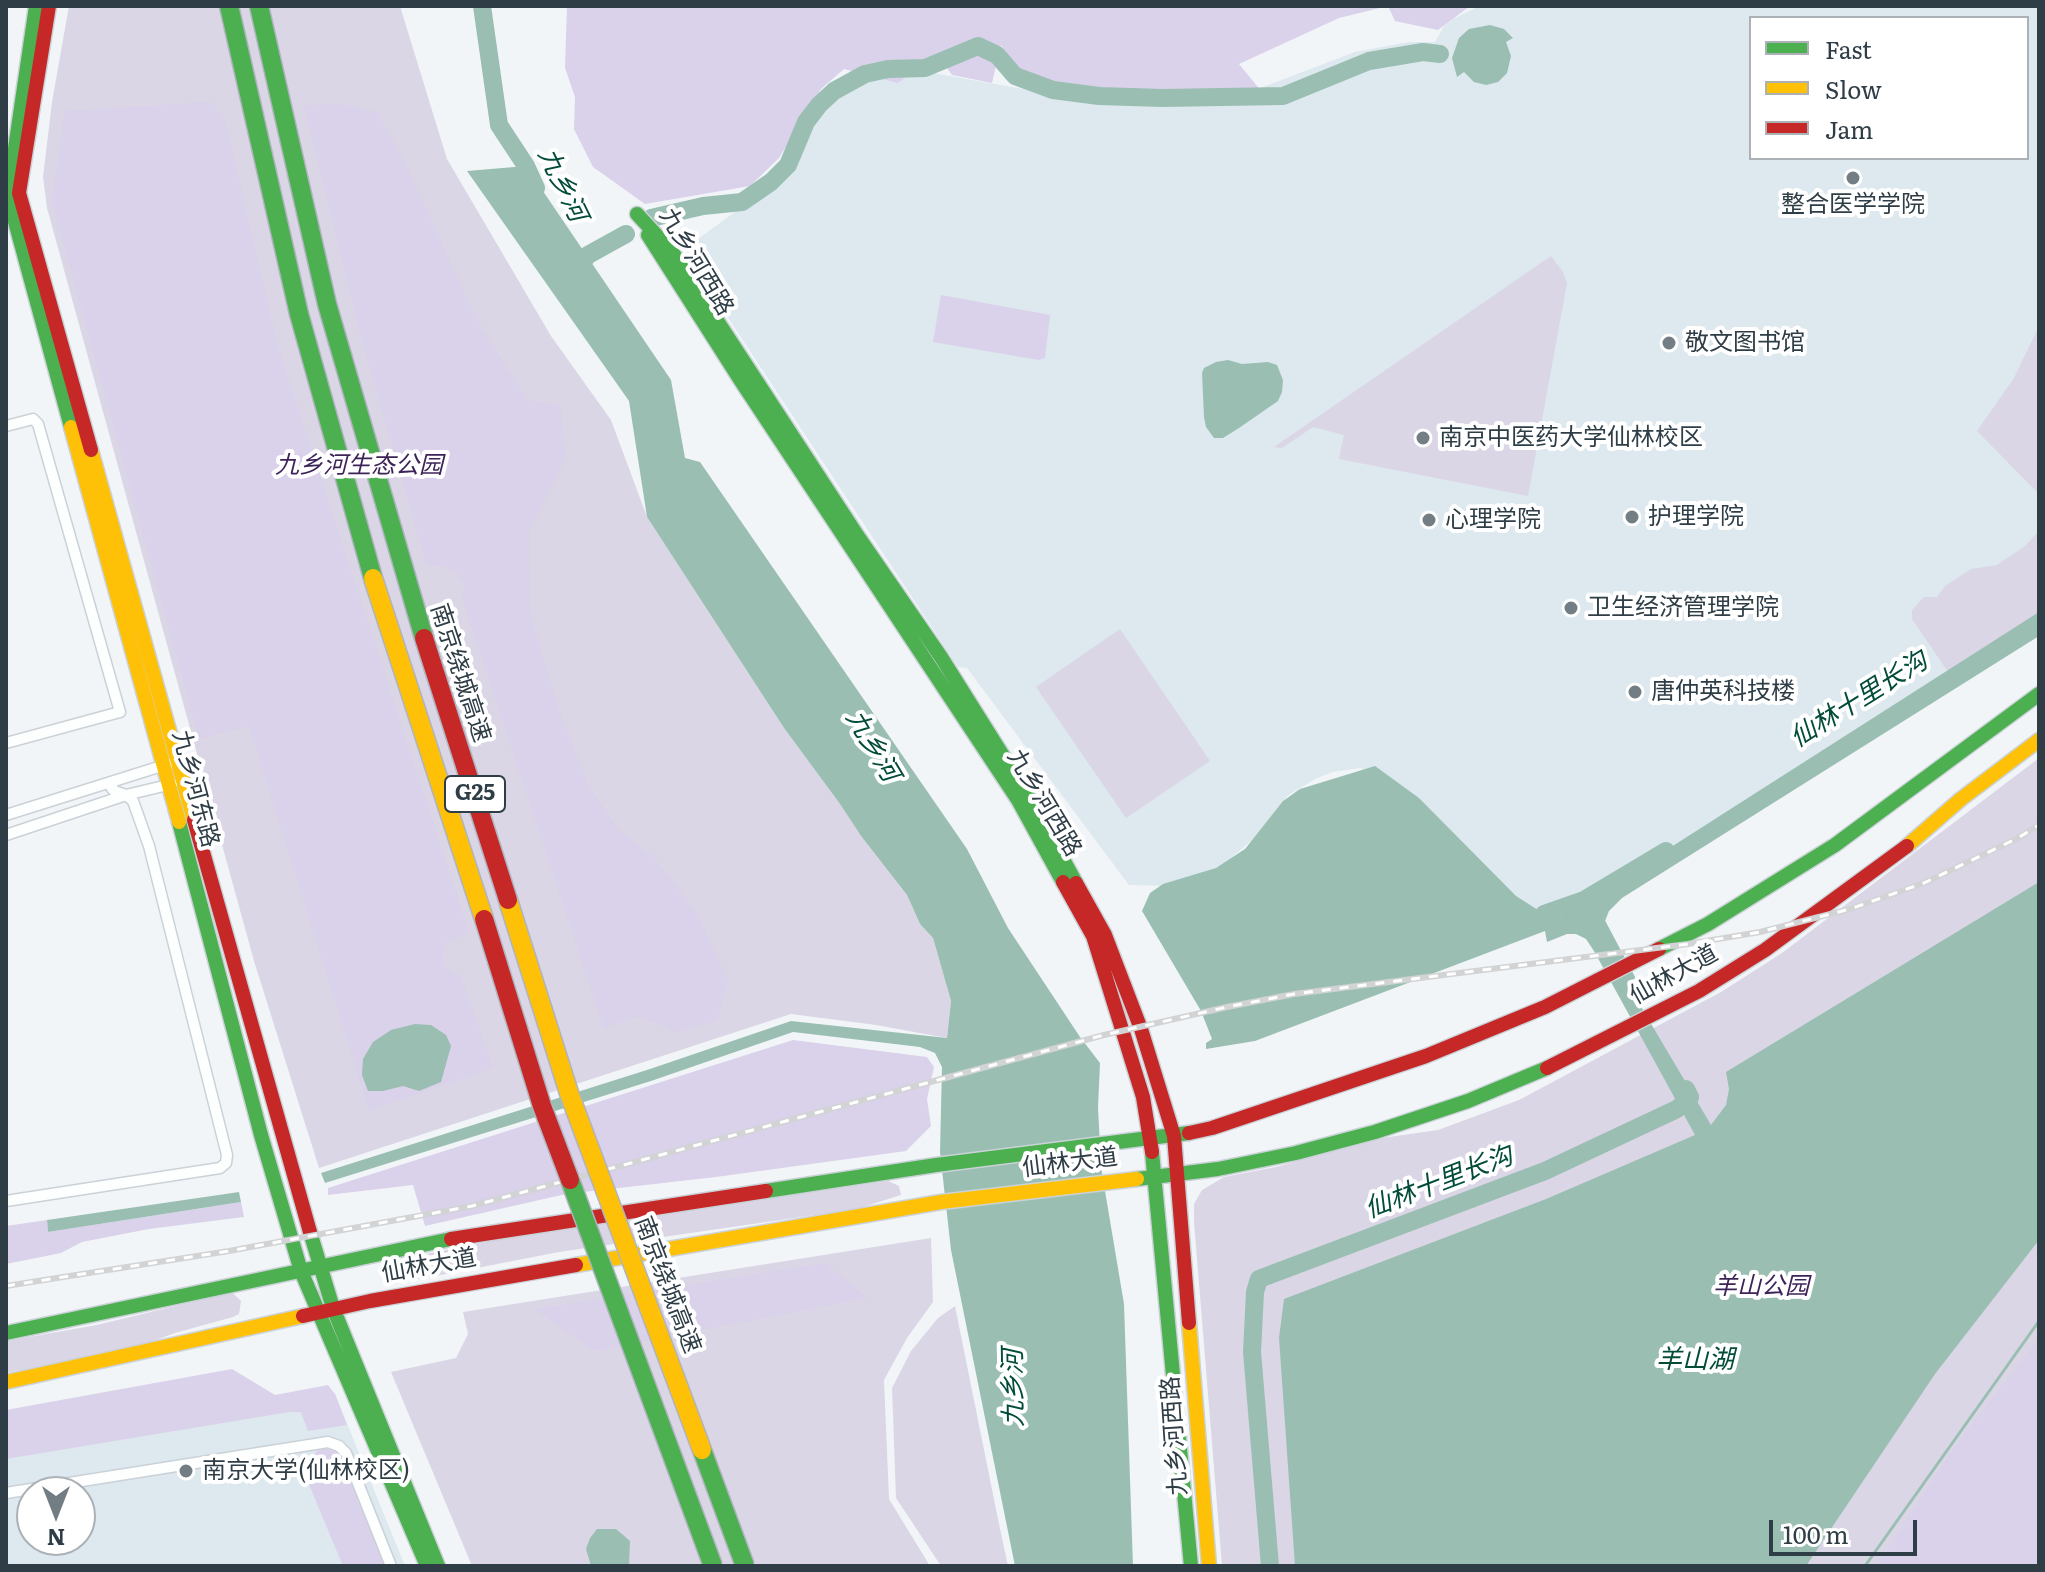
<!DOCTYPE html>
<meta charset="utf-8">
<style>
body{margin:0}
#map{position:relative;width:2045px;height:1572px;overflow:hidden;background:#f2f5f8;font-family:Literata,serif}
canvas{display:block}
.frame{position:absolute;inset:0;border:8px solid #2e3d46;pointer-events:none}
.legend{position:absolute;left:1749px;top:16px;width:280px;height:144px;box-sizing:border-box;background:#fff;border:2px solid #abb1b5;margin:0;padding:10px 14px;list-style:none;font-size:24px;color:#2e3d46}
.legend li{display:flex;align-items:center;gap:16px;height:40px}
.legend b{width:40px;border:2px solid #abb1b5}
.north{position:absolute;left:16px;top:1476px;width:80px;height:80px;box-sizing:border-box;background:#fff;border:2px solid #abb1b5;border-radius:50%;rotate:180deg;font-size:22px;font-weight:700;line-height:32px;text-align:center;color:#2e3d46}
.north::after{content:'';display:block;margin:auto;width:28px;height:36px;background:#737d84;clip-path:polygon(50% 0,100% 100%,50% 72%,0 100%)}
.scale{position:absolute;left:1769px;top:1520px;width:148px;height:36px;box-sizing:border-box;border:4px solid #2e3d46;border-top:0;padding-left:10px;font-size:24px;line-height:28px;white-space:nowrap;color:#2e3d46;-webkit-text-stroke:6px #fff;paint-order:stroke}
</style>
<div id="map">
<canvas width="2045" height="1572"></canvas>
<div class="frame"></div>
<ul class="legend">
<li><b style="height:10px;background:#4caf50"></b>Fast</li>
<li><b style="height:10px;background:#ffc107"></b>Slow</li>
<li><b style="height:10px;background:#c62828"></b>Jam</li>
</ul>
<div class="north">N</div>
<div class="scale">100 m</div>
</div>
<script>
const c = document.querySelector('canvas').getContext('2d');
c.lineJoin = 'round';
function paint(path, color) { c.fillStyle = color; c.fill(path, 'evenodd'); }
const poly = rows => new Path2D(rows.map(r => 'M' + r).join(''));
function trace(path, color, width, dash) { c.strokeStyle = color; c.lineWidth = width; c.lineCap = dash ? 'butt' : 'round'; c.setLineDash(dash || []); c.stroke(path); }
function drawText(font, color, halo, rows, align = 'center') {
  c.font = font + ' Literata,"Noto Sans SC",serif'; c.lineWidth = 8; c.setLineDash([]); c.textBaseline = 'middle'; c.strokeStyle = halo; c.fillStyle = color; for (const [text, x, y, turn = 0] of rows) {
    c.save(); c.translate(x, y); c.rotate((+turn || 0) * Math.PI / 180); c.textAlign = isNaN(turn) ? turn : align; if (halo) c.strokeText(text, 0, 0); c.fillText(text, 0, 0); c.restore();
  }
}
paint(poly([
 [1480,6,2039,6,2039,621,1553,921,1545,922,1374,772,1360,768,1333,772,1317,778,1287,796,1253,839,1222,866,1177,886,1129,885,967,668,958,667,686,254,686,248,751,200,785,164,816,107,845,83,927,72,1080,99,1242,95,1355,52,1409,42,1435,42,1444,26,1453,19],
 [1751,18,2027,18,2027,158,1751,158],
 [335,1394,405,1566,6,1566,6,1449],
 [32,1492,80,1492,80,1540,32,1540]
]), '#dde8ef');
paint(poly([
 [69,6,400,6,447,159,551,336,611,420,647,517,784,728,840,804,861,836,907,895,920,924,933,938,951,1001,947,1038,876,1025,791,1014,319,1168,254,961,47,208,43,177,52,102],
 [1551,256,1563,272,1567,283,1528,496,1339,459,1344,435,1313,427,1282,448,1274,447],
 [2039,326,2039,494,1977,431,2014,378],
 [2039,531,2039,634,1957,685,1912,619,1912,610,1924,597,1937,597,1945,586,1971,569,1997,565,2025,546],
 [1120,629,1210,761,1126,818,1036,687],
 [2039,758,2039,1566,1222,1566,1194,1222,1194,1204,1202,1190,1224,1177,1276,1167,1382,1138,1438,1130,1519,1100,1721,992,1782,953],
 [888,1181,899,1186,901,1195,857,1209,559,1252,394,1284,384,1274,385,1267,390,1261,554,1229],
 [931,1238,933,1302,907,1338,884,1380,889,1499,930,1566,472,1566,391,1372,456,1358,468,1334,463,1312],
 [229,1293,234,1294,241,1301,239,1314,233,1317,175,1333,137,1347,6,1373,6,1341,97,1325],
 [955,1306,999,1524,1008,1566,941,1566,896,1498,892,1388,911,1351,938,1318]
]), '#dad6e6');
paint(poly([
 [567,6,1470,6,1438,30,1395,21,1388,6,1339,18,1239,64,1262,92,1089,89,1035,80,1017,70,1001,45,992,83,952,75,944,64,908,75,898,83,844,69,821,89,779,158,750,186,645,204,593,167,574,129,575,97,565,68],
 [211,102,226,124,278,347,469,933,447,942,443,952,443,965,461,977,493,1068,369,1110,249,726,199,739,52,201,65,111],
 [336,103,377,112,407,166,474,315,527,400,560,405,566,458,529,531,530,614,559,710,589,787,618,829,653,857,697,913,728,981,717,1020,674,1033,662,1025,636,1017,604,1028,463,601,464,583,455,571,442,566,427,566,361,338,304,106],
 [941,295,1050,315,1045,358,1039,360,933,342],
 [793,1040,927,1057,934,1067,927,1099,931,1126,906,1151,716,1177,566,1194,425,1226,413,1185,328,1195,328,1188],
 [241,1202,244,1217,149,1229,82,1242,61,1253,6,1264,6,1226,47,1220,48,1232],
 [825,1263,867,1298,594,1351,535,1309],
 [2039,1339,2039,1566,1877,1566,1953,1449],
 [232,1369,275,1395,328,1385,335,1394,347,1425,308,1431,301,1412,289,1412,6,1459,6,1410],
 [321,1447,338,1452,344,1461,386,1566,343,1566,303,1470,315,1464,315,1453]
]), '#dad1ea');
paint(poly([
 [1490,25,1504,29,1513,38,1506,42,1511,56,1507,73,1498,82,1486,85,1474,82,1464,72,1457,77,1452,58,1459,38,1469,29],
 [526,166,671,380,685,458,700,462,967,849,1008,928,1080,1037,1100,1063,1098,1107,1101,1167,1124,1304,1133,1566,1015,1566,951,1250,940,1152,942,1067,935,1053,920,1047,793,1032,651,1081,325,1183,321,1173,650,1069,791,1021,947,1038,951,1001,933,938,920,924,907,895,861,836,840,804,784,728,647,517,629,401,467,171],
 [1228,360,1242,364,1268,362,1277,365,1283,380,1282,392,1278,401,1239,428,1223,438,1214,438,1206,427,1204,417,1202,373,1204,368,1216,362],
 [2039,612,2039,636,1622,898,1609,911,1605,921,1608,951,1711,1125,1726,1105,1729,1089,1726,1072,2039,882,2039,1240,1935,1374,1806,1566,1295,1566,1279,1338,1284,1299,1546,1199,1695,1135,1594,951,1586,939,1576,934,1567,934,1547,942,1545,931,1255,1041,1206,1049,1206,1043,1212,1039,1201,1011,1142,911,1150,893,1163,884,1216,868,1245,849,1283,801,1300,789,1375,766,1419,798,1516,896,1552,919,1560,918],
 [415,1024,431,1025,446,1035,451,1046,441,1082,419,1091,403,1086,383,1091,368,1091,362,1075,363,1059,373,1042,391,1030],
 [239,1192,241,1202,48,1232,47,1220],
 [597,1529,616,1529,630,1541,629,1566,591,1566,586,1549,590,1538]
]), '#9abfb2');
trace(poly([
 [1865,1566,2039,1321]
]), '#9abfb2', 3);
trace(poly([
 [482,6,499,125,526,166,536,188],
 [651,218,703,206,742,202,771,182,788,165,806,122,819,105,834,91,865,74,888,69,925,68,978,46,997,55,1015,76,1053,90,1099,96,1162,98,1283,96,1369,61,1423,52,1440,54],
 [575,272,588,255,626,234],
 [1584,900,1637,1000],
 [1544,914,1584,900,1666,851],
 [1270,1566,1252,1352,1255,1292,1259,1279,1545,1171,1677,1109,1690,1097,1686,1089]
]), '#9abfb2', 18);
const street = poly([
 [6,426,33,419,38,424,120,712,6,743],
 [6,815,168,764],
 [6,835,126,795,172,784],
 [6,1201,220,1168,226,1163,227,1155,149,846,133,801,126,795,114,791,111,787,114,781],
 [6,1493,328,1442,339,1446,346,1453,391,1566]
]);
const fast = poly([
 [36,6,8,196,71,427],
 [637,214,673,253,857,535,941,657,1027,794,1076,883],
 [648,235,741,381,1018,800,1063,882],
 [179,822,261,1135,301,1271,427,1566],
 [1659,949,1708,924,1835,845,2039,694],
 [1152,1152,1191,1566],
 [1137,1179,1218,1169,1296,1153,1375,1132,1468,1101,1547,1068],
 [766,1191,936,1165,1189,1133],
 [310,1232,333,1308,438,1566],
 [6,1333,451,1239]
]);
const slow = poly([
 [71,427,179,822],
 [91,450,194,820],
 [1907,846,1961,799,2039,740],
 [576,1265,941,1202,1137,1179],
 [1189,1323,1209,1566],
 [6,1382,303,1316]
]);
const jam = poly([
 [49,6,19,193,91,450],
 [194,820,310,1232],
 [1063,882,1093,936,1143,1097,1152,1152],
 [1076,883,1105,935,1141,1029,1174,1136,1189,1323],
 [1547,1068,1699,991,1765,950,1907,846],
 [1189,1133,1212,1128,1426,1056,1545,1007,1659,949],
 [451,1239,766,1191],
 [303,1316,370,1301,576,1265]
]);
trace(street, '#cad2d8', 13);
trace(fast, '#cad2d8', 17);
trace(slow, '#cad2d8', 17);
trace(jam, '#cad2d8', 17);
trace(street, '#fdfefe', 10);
trace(fast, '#4caf50', 14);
trace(slow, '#ffc107', 14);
trace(jam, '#c62828', 14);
const rail = poly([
 [6,1286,229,1251,472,1206,1104,1035,1227,1007,1294,994,1688,944,1760,932,1850,909,1924,883,2018,838,2039,825]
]);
trace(rail, '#d2d3d4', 6);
trace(rail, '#fff', 3, [9]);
const fastBridge = poly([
 [229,6,299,314,373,578],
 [259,6,327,304,424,638],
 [570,1180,713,1566],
 [702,1450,745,1566]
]);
const slowBridge = poly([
 [373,578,484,919],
 [508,900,569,1093,702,1450]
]);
const jamBridge = poly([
 [424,638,508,900],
 [484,919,542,1106,570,1180]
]);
trace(fastBridge, '#afb4bf', 21, []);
trace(slowBridge, '#afb4bf', 21, []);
trace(jamBridge, '#afb4bf', 21, []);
trace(fastBridge, '#4caf50', 18);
trace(slowBridge, '#ffc107', 18);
trace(jamBridge, '#c62828', 18);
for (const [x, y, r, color] of [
 [1853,178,8,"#737d84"],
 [1669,343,8,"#737d84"],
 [1423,438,8,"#737d84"],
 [1632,517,8,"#737d84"],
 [1429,520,8,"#737d84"],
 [1571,608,8,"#737d84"],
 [1635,692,8,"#737d84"],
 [186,1471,8,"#737d84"]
]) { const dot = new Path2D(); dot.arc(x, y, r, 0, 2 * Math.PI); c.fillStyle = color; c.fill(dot); trace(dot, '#fff', 3); }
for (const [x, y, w] of [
 [475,794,60]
]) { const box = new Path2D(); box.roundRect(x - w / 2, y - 18, w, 36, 6); c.fillStyle = '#fff'; c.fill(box); trace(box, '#2e3d46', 2); }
drawText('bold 22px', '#2e3d46', null, [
 ["G25",475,794]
]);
drawText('24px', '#2e3d46', '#fff', [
 ["整合医学学院",1853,205,"center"],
 ["敬文图书馆",1685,343],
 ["南京中医药大学仙林校区",1439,438],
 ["护理学院",1648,517],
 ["心理学院",1445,520],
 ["卫生经济管理学院",1587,608],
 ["唐仲英科技楼",1651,692],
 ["南京大学(仙林校区)",202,1471]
], 'left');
drawText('24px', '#2e3d46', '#fff', [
 ["九乡河西路",696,262,59],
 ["南京绕城高速",460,673,72],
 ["九乡河东路",195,789,75],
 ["九乡河西路",1044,803,59],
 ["仙林大道",1674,975,-29],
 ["仙林大道",1070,1163,-7],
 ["仙林大道",429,1266,-10],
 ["南京绕城高速",667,1285,69],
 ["九乡河西路",1175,1436,-94]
]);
drawText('italic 24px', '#3d2458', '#fff', [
 ["九乡河生态公园",359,466],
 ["羊山公园",1761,1287]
]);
drawText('italic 26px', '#024c39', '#fff', [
 ["九乡河",562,185,64],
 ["仙林十里长沟",1859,700,-32],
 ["九乡河",872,746,59],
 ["仙林十里长沟",1439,1183,-21],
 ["羊山湖",1695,1360],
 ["九乡河",1014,1388,-91]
]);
</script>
